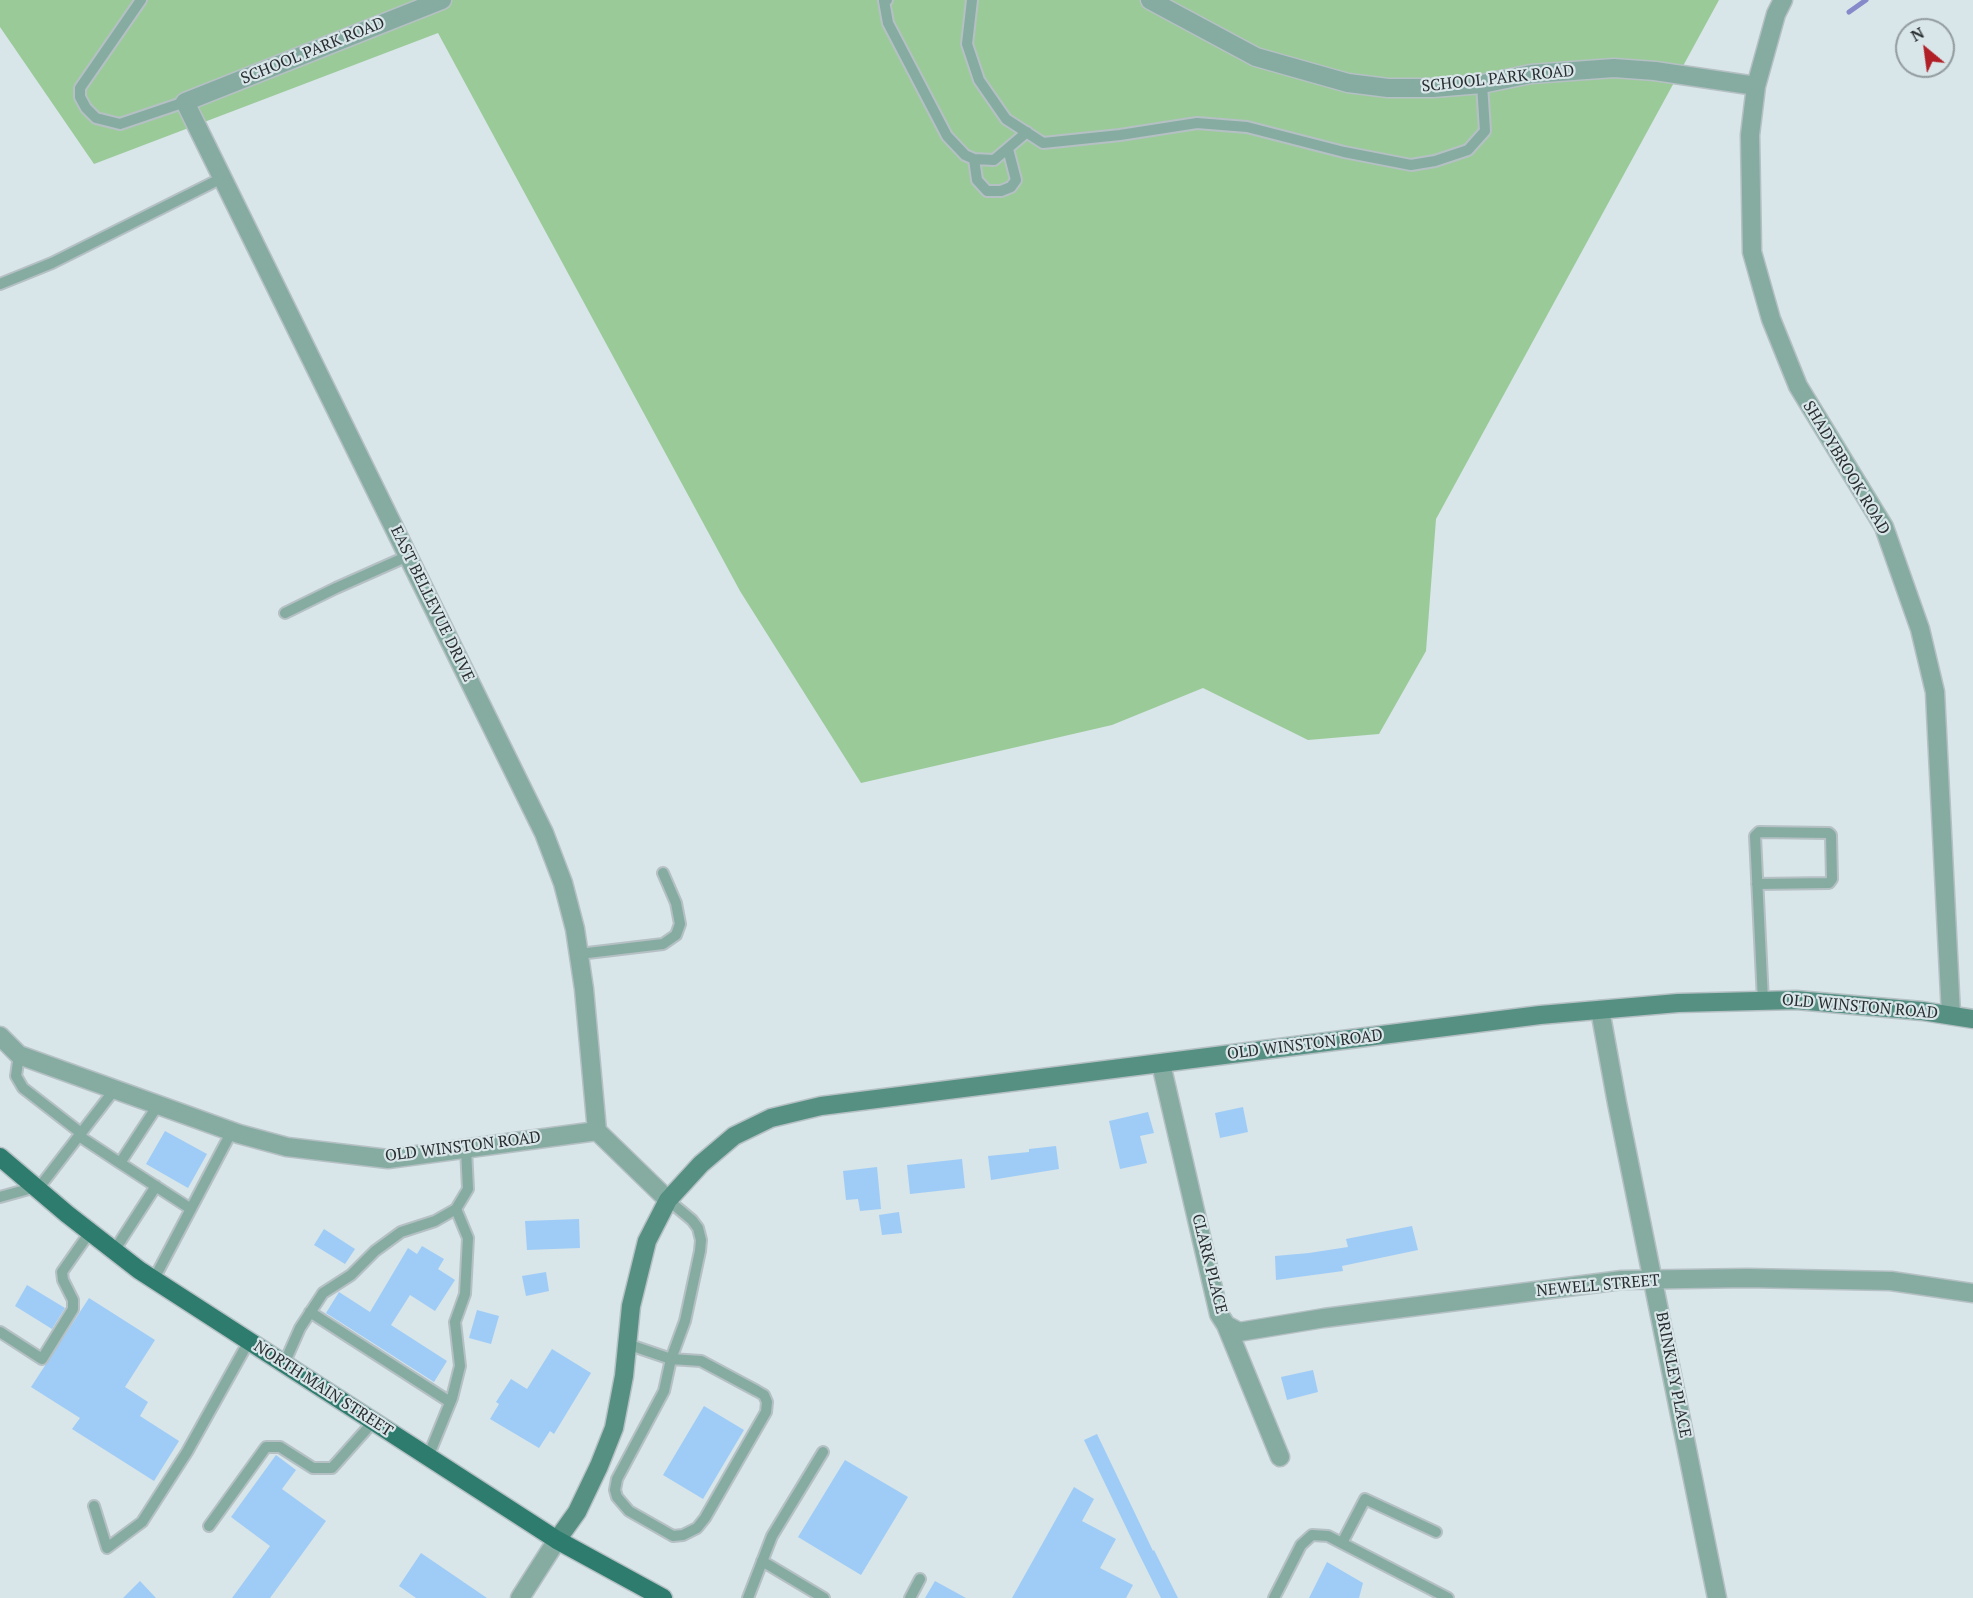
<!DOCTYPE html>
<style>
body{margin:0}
#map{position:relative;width:1973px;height:1598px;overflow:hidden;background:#d8e5e9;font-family:"PT Serif",serif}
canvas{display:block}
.north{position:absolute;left:1895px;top:18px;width:60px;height:60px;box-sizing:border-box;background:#d8e5e9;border:2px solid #929c9f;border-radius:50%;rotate:331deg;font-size:16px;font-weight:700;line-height:24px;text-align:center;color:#292e30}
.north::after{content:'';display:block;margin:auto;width:21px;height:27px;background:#b11f27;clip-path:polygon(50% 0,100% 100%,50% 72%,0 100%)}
</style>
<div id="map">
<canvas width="1973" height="1598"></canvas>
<div class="north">N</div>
</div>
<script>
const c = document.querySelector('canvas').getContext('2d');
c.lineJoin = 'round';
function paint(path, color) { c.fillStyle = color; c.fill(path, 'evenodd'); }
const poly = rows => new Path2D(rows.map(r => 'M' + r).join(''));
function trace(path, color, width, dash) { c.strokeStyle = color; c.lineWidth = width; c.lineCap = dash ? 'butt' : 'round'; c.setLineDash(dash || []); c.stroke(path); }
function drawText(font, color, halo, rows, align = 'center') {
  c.font = font + ' "PT Serif",serif'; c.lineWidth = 4.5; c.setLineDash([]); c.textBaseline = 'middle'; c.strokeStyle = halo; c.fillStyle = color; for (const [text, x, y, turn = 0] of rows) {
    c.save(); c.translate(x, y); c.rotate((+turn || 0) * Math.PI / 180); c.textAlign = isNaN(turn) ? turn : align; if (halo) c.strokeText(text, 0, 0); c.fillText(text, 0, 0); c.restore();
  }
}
paint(poly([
 [0,0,1719,0,1436,519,1426,651,1379,734,1308,740,1203,688,1112,725,861,783,740,591,438,33,94,164,0,27]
]), '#9bca99');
trace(poly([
 [1849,12,1866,0]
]), '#878aca', 5);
paint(poly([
 [1243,1107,1248,1132,1220,1138,1215,1113],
 [1148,1112,1154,1133,1140,1136,1147,1163,1120,1169,1109,1121],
 [165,1131,207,1154,188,1188,146,1164],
 [1056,1146,1059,1169,991,1180,988,1156,1029,1152,1029,1149],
 [962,1159,965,1188,910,1194,907,1165],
 [877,1167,881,1209,860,1211,858,1199,846,1200,843,1171],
 [899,1212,902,1233,882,1235,879,1215],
 [579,1219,580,1248,527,1250,525,1221],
 [1412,1226,1418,1250,1342,1266,1343,1271,1276,1280,1275,1256,1309,1253,1348,1247,1346,1239],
 [324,1229,355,1249,345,1264,314,1245],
 [422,1246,444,1259,438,1269,455,1280,435,1311,410,1295,391,1325,447,1361,434,1382,326,1313,339,1292,370,1312,408,1248,417,1254],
 [546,1272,549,1291,526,1296,522,1276],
 [27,1285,65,1308,52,1329,15,1306],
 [89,1298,155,1340,125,1387,148,1402,140,1416,179,1441,154,1481,72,1429,80,1418,31,1387],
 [477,1310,499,1316,491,1344,469,1338],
 [552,1349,591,1373,554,1434,550,1431,539,1448,490,1419,499,1404,496,1402,511,1379,527,1389],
 [1313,1370,1318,1392,1287,1400,1281,1377],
 [704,1406,744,1430,703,1499,663,1475],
 [1097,1434,1153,1551,1154,1550,1178,1598,1161,1598,1137,1550,1084,1440],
 [276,1455,296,1470,282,1489,326,1521,270,1598,232,1598,270,1546,231,1517],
 [845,1460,908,1497,861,1575,798,1537],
 [1074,1487,1094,1499,1082,1521,1116,1539,1100,1568,1133,1585,1126,1598,1012,1598],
 [421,1553,487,1598,416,1598,399,1586],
 [1327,1562,1363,1583,1359,1598,1309,1598],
 [140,1581,156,1598,123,1598],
 [935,1581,966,1598,925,1598]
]), '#9fccf6');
const lane = poly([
 [141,0,80,88,80,97,86,108,96,118,120,124,185,102],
 [887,0,884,1,888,23,947,136,965,155,974,159,994,160,1027,132],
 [972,0,967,44,979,80,1006,119,1043,143,1120,135,1197,123,1247,127,1344,152,1411,165,1435,161,1468,150,1485,131,1482,84],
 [974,159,977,180,987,191,1001,191,1011,187,1016,180,1008,149],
 [0,284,52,263,222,178],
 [285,613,336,588,408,556],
 [1757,884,1829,883,1832,879,1831,835,1829,833,1759,832,1755,836,1763,1001],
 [579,954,663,944,676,935,680,924,676,903,663,873],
 [19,1055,16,1076,23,1088,81,1133],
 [79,1136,120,1163,158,1105],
 [120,1163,191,1209],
 [38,1189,115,1089],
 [0,1197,36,1187],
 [114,1251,156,1186],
 [154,1279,232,1131],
 [310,1312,450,1402],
 [0,1332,42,1359,73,1309,73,1300,63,1280,62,1272,90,1232],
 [627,1344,671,1359,701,1361,757,1391,764,1395,767,1402,766,1412,705,1518,697,1528,683,1535,673,1536,629,1511,617,1497,615,1490,617,1479,664,1391,671,1359,685,1321,700,1251,701,1240,698,1228,692,1220,668,1200],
 [284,1364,300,1328,323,1293,351,1275,375,1251,401,1232,435,1221,456,1209,468,1189,466,1149],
 [428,1457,452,1398,460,1366,455,1322,465,1294,468,1238,456,1209],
 [94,1506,107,1548,142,1522,187,1452,249,1341],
 [209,1526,266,1447,280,1447,313,1468,332,1468,373,1422],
 [1342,1543,1365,1499,1436,1532],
 [762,1561,824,1598],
 [748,1598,772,1536,823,1452],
 [910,1598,920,1579],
 [1274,1598,1301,1545,1312,1535,1328,1536,1448,1598]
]);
const street = poly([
 [442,0,185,102,544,833,563,883,575,929,584,989,597,1131],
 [1150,0,1256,57,1348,83,1388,88,1433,88,1482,84,1531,74,1614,68,1655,71,1756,86],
 [1783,0,1776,14,1756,86,1750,135,1752,252,1771,319,1798,386,1884,527,1920,629,1935,692,1951,1015],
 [1600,1010,1617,1103,1717,1598],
 [0,1036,19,1055,239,1134,287,1147,388,1159,597,1131,668,1200],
 [1161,1064,1219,1314,1226,1325,1280,1457],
 [1226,1325,1239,1332,1324,1318,1622,1280,1747,1278,1891,1281,1973,1293],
 [520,1598,557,1540]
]);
const secondary = poly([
 [557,1540,577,1512,599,1466,614,1428,624,1376,631,1306,647,1241,668,1200,701,1164,734,1136,771,1118,821,1106,1540,1015,1678,1003,1796,1000,1922,1011,1973,1019]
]);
const primary = poly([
 [0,1157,67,1214,139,1270,557,1540,663,1598]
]);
trace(lane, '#b5c0c4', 14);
trace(street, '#b5c0c4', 21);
trace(secondary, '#b5c0c4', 21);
trace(primary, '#b5c0c4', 21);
trace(lane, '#86aca2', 10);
trace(street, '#86aca2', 18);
trace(secondary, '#569083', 18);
trace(primary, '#2d7c6d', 18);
drawText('16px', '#292e30', '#d8e5e9', [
 ["SCHOOL PARK ROAD",313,51,-22],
 ["SCHOOL PARK ROAD",1498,79,-6],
 ["SHADYBROOK ROAD",1846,468,59],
 ["EAST BELLEVUE DRIVE",432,604,64],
 ["OLD WINSTON ROAD",1860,1007,5],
 ["OLD WINSTON ROAD",1305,1045,-7],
 ["OLD WINSTON ROAD",463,1147,-7],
 ["CLARK PLACE",1209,1264,76],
 ["NEWELL STREET",1598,1286,-5],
 ["BRINKLEY PLACE",1673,1375,79],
 ["NORTH MAIN STREET",323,1389,33]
]);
</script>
